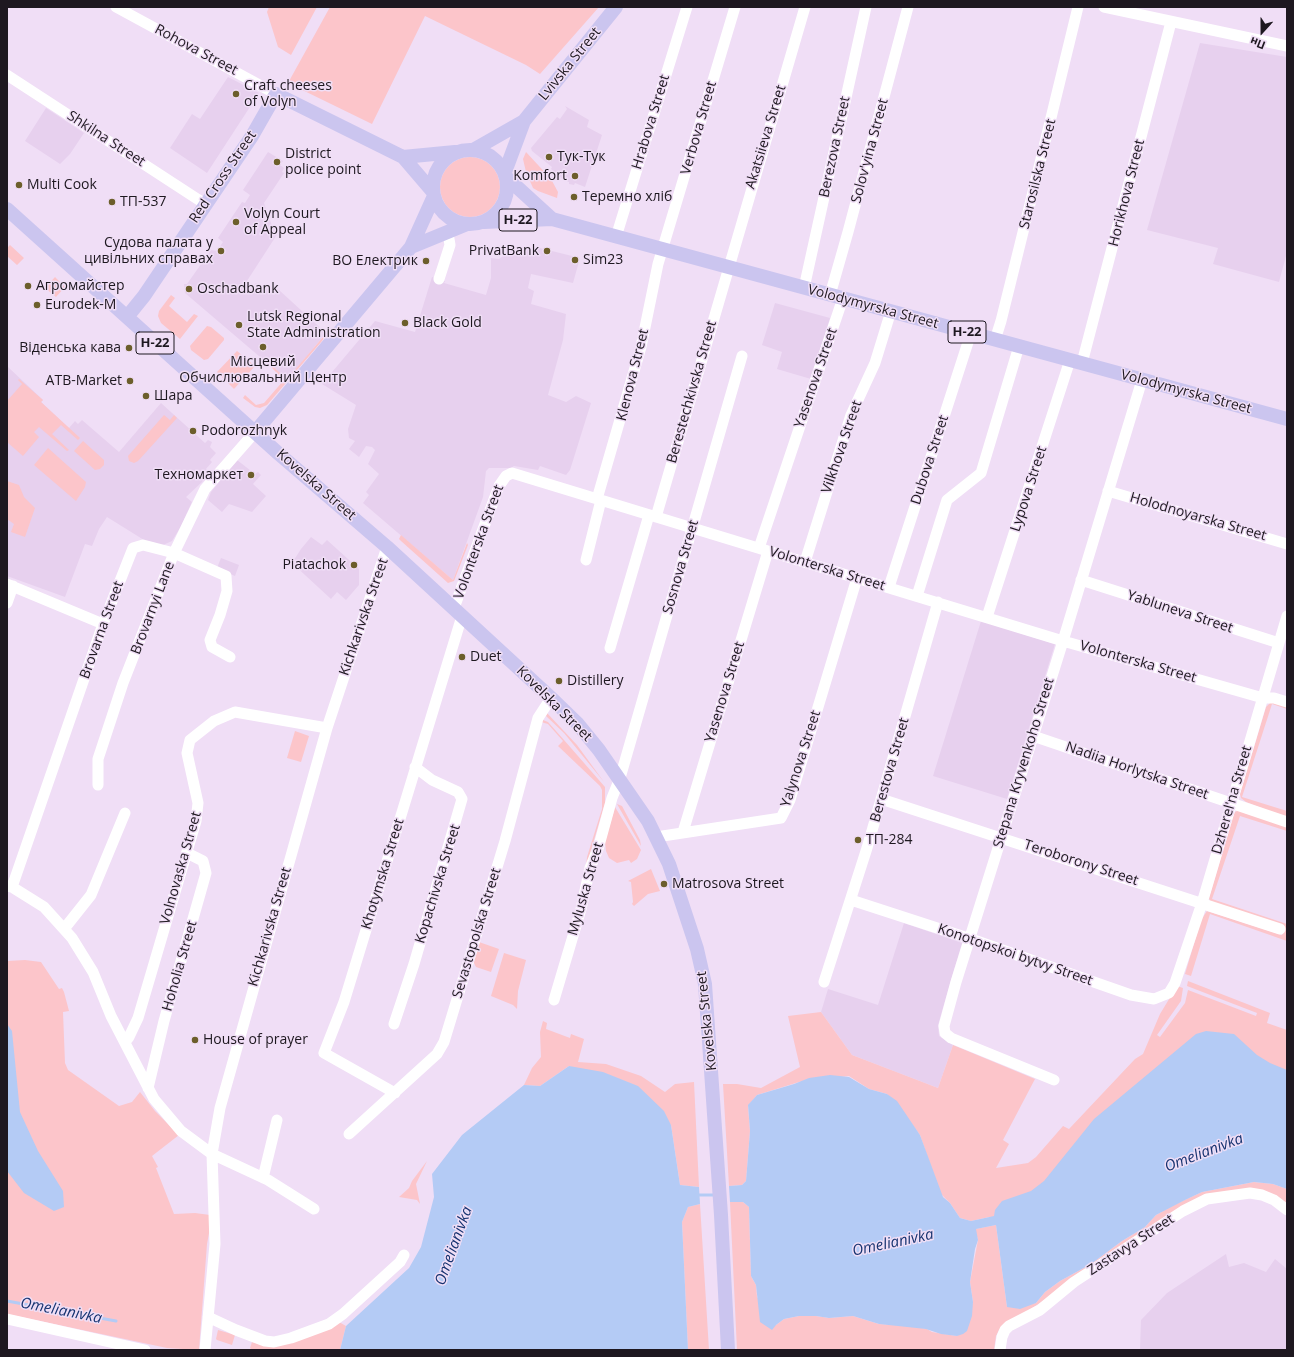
<!DOCTYPE html>
<meta charset="utf-8">
<style>
body{margin:0}
#map{position:relative;width:1294px;height:1357px;overflow:hidden;background:#f0def6;font-family:"Open Sans",sans-serif}
canvas{display:block}
.frame{position:absolute;inset:0;border:8px solid #1e1820;pointer-events:none}
.north{position:absolute;left:1242px;top:12px;width:40px;height:40px;-webkit-text-stroke:3px #f0def6;paint-order:stroke;rotate:201deg;font-size:11px;font-weight:700;line-height:16px;text-align:center;color:#1e1820}
.north::after{content:'';display:block;margin:auto;width:14px;height:18px;background:#1e1820;clip-path:polygon(50% 0,100% 100%,50% 72%,0 100%)}
</style>
<div id="map">
<canvas width="1294" height="1357"></canvas>
<div class="frame"></div>
<div class="north">Пн</div>
</div>
<script>
const c = document.querySelector('canvas').getContext('2d');
c.lineJoin = 'round';
function paint(path, color) { c.fillStyle = color; c.fill(path, 'evenodd'); }
const poly = rows => new Path2D(rows.map(r => 'M' + r).join(''));
function trace(path, color, width, dash) { c.strokeStyle = color; c.lineWidth = width; c.lineCap = dash ? 'butt' : 'round'; c.setLineDash(dash || []); c.stroke(path); }
function drawText(font, color, halo, rows, align = 'center') {
  c.font = font + ' "Open Sans",sans-serif'; c.lineWidth = 3; c.setLineDash([]); c.textBaseline = 'middle'; c.strokeStyle = halo; c.fillStyle = color; for (const [text, x, y, turn = 0] of rows) {
    c.save(); c.translate(x, y); c.rotate((+turn || 0) * Math.PI / 180); c.textAlign = isNaN(turn) ? turn : align; if (halo) c.strokeText(text, 0, 0); c.fillText(text, 0, 0); c.restore();
  }
}
paint(poly([
 [1200,43,1287,57,1287,252,1279,282,1213,264,1218,248,1147,230],
 [228,77,259,93,207,173,170,148,192,114,200,119],
 [565,106,589,120,587,127,602,135,585,187,575,183,574,185,569,184,569,182,564,180,551,169,552,167,532,151,531,148,557,117,560,119,567,109],
 [46,108,84,133,70,154,60,164,25,141],
 [268,152,283,161,280,165,284,168,282,172,284,173,264,203,272,226,278,233,245,284,251,289,256,283,259,286,261,284,274,295,279,290,326,333,287,380,185,293,184,284,187,284,211,250,217,251,223,242,218,238,242,202,245,203,250,195,243,190],
 [536,247,580,258,573,283,531,274,528,288,534,291,531,304,566,314,563,340,548,395,566,402,576,396,591,403,570,470,566,475,540,466,538,470,514,466,511,468,489,468,486,471,483,497,453,580,363,503,369,495,366,492,379,474,368,464,375,450,372,447,366,446,359,457,349,449,355,441,349,438,348,429,356,405,322,384,375,321,415,332,432,277,445,281,444,283,486,295,491,278,491,258,499,259,506,254,510,254,519,248,529,250,530,249,535,249],
 [775,303,830,318,811,379,777,369,782,352,762,345],
 [8,367,43,400,41,402,69,428,75,421,78,424,82,420,119,452,161,403,205,443,208,440,212,442,210,447,216,453,210,460,212,462,206,469,209,472,202,482,186,497,192,502,180,528,172,541,163,545,152,545,107,517,99,529,92,546,85,544,65,597,7,576],
 [237,460,255,474,258,472,261,475,253,484,266,496,252,512,229,504,222,512,208,500,211,492],
 [311,537,322,545,327,540,359,569,359,585,346,600,337,592,331,599,292,563,301,549],
 [221,558,239,565,235,576,217,568],
 [981,621,1055,644,1007,799,933,776],
 [904,923,962,943,938,1025,939,1036,953,1045,938,1088,852,1055,821,1012,828,989,878,1005],
 [1226,1254,1229,1267,1244,1263,1266,1272,1275,1259,1287,1269,1287,1350,1140,1350,1141,1320,1167,1293]
]), '#e7d0ee');
paint(poly([
 [269,7,317,7,291,55,278,47,267,12],
 [330,7,599,7,540,74,526,65,425,16,372,124,288,83],
 [526,152,551,179,558,192,557,198,538,191,533,188,526,172,523,159],
 '440 187a30 30 0 1 1 60 0a30 30 0 1 1-60 0Z',
 [10,245,24,258,17,265,7,256,7,248],
 [55,277,65,287,56,297,45,288],
 [171,295,175,298,169,306,187,322,194,314,198,316,180,339,161,323,158,316,159,311],
 [207,326,211,327,224,338,224,340,208,359,204,360,191,350,190,346],
 [329,330,322,341,267,405,260,408,255,407,243,398,245,395,256,405,264,403,284,380,272,368,271,365,287,379],
 [237,351,255,366,234,389,217,372],
 [19,379,43,400,41,402,80,438,78,440,61,425,52,434,69,450,67,451,39,427,34,432,39,437,23,456,7,442,7,401,22,384,18,380],
 [164,415,170,420,174,415,177,418,138,461,134,463,129,461,128,456],
 [83,441,104,460,104,465,100,469,95,470,74,451],
 [48,448,86,482,85,487,76,501,34,465],
 [7,481,19,485,24,497,35,508,25,537,11,532,14,524,7,519],
 [401,535,453,580,467,543,468,545,454,581,448,583,401,541,399,539],
 [1271,702,1287,706,1287,709,1272,704,1242,797,1287,811,1287,818,1246,802,1241,798,1240,794,1266,707],
 [547,713,577,745,604,782,564,733,546,716],
 [543,720,548,722,564,740,605,787,605,803,586,867,587,857,602,809,602,790,600,786,558,746,563,741,548,724,541,722],
 [295,731,309,736,301,762,287,758],
 [617,804,622,806,640,840,641,846],
 [615,807,641,850,637,859,631,863,629,860,617,863,609,858,606,851,605,842],
 [1239,810,1287,824,1287,831,1240,816,1212,899,1287,924,1287,941,1210,914,1191,976,1185,974,1201,920,1207,911,1282,935,1285,928,1210,901,1209,898,1233,817,1235,812],
 [651,869,660,891,648,894,634,906,632,904,633,902,631,882,628,881],
 [479,942,499,949,491,972,476,967,473,961],
 [504,953,526,960,518,991,517,1009,513,1005,491,996],
 [25,960,41,962,59,989,62,988,64,992,69,1011,63,1012,65,1063,68,1070,119,1106,132,1102,140,1092,155,1111,179,1135,152,1156,158,1167,156,1168,174,1214,195,1213,210,1215,212,1217,207,1244,199,1350,167,1348,7,1314,7,961],
 [1188,981,1270,1013,1267,1023,1287,1030,1287,1074,1058,1173,996,1218,989,1217,971,1221,960,1218,950,1203,940,1193,920,1135,905,1115,887,1094,869,1089,849,1076,799,1082,757,1095,748,1106,750,1131,746,1181,742,1185,729,1186,723,1084,737,1084,761,1088,800,1067,788,1016,821,1012,852,1055,938,1088,953,1045,1035,1079,1003,1140,1009,1144,996,1168,1028,1163,1036,1157,1063,1126,1069,1129,1135,1059,1143,1054,1160,1014,1177,986,1183,988,1181,1001,1157,1035,1160,1037,1185,1003,1188,990,1256,1016,1257,1013,1187,986],
 [543,1021,547,1023,546,1029,570,1038,571,1034,584,1039,578,1062,606,1064,641,1076,665,1092,675,1084,694,1082,699,1187,680,1185,671,1125,569,1066,540,1086,524,1085,532,1068,541,1057,540,1032],
 [427,1161,416,1184,420,1204,417,1200,399,1197,409,1188,412,1181],
 [1254,1182,1273,1184,1287,1189,1287,1208,1276,1200,1205,1194,999,1330,996,1336,994,1350,737,1350,730,1202,743,1202,749,1207,751,1276,756,1285,757,1297,776,1325,784,1319,799,1316,816,1316,829,1318,853,1316,879,1324,912,1326,927,1329,932,1332,957,1336,973,1302,970,1282,978,1240,975,1229,996,1225,1007,1307,1036,1303,1045,1292,1060,1281,1091,1264,1122,1241,1145,1227,1156,1215,1176,1204,1202,1192],
 [700,1204,709,1350,688,1350,682,1222,688,1207],
 [339,1322,346,1326,340,1350,252,1350,250,1348,252,1342,269,1345],
 [218,1330,235,1335,232,1345,217,1340,216,1339]
]), '#fcc5ca');
paint(poly([
 [7,1024,12,1031,20,1112,38,1151,63,1191,64,1207,54,1211,24,1193,7,1171],
 [1206,1031,1234,1034,1257,1055,1270,1063,1287,1070,1287,1189,1273,1184,1254,1182,1202,1192,1185,1200,1156,1215,1145,1227,1122,1241,1091,1264,1060,1281,1045,1292,1036,1303,1020,1309,1007,1307,996,1225,976,1229,978,1240,975,1249,970,1282,973,1302,972,1316,967,1331,963,1334,957,1336,941,1334,926,1329,879,1324,853,1316,829,1318,816,1316,799,1316,784,1319,776,1325,772,1330,760,1322,756,1285,751,1276,749,1207,743,1202,730,1202,729,1186,742,1185,746,1181,750,1131,748,1105,757,1095,794,1084,809,1078,830,1075,849,1077,869,1089,887,1094,897,1101,920,1135,943,1197,950,1203,960,1218,971,1221,994,1216,995,1210,1002,1201,1031,1191,1044,1181,1094,1119,1196,1034],
 [569,1066,603,1072,638,1086,664,1111,671,1125,680,1185,699,1187,700,1204,688,1207,682,1222,688,1350,340,1350,346,1326,409,1268,421,1247,434,1197,432,1174,462,1135,524,1085,540,1086]
]), '#b4cbf5');
trace(poly([
 [696,1195,717,1195],
 [7,1301,116,1321]
]), '#b4cbf5', 3);
trace(poly([
 [116,7,276,94],
 [1104,7,1287,46],
 [7,75,205,204],
 [616,237,687,7],
 [439,279,450,245,448,233],
 [804,288,866,7],
 [830,295,848,232,908,7],
 [995,340,1001,321,1030,204,1078,7],
 [1082,363,1171,22],
 [1108,491,1287,544],
 [597,499,641,347,658,264,735,7],
 [656,517,805,7],
 [759,548,843,298],
 [586,560,601,500],
 [805,562,851,415,875,363,891,311],
 [1081,580,1279,643],
 [7,584,103,624],
 [889,587,971,333],
 [917,596,947,500,981,473,1019,346],
 [7,603,13,586],
 [454,608,499,486,506,476,512,473,1063,641,1263,698,1274,698,1287,702],
 [987,617,1070,360],
 [610,648,649,515],
 [1033,736,1287,822],
 [98,785,98,759,123,683,174,553,226,576,227,591,220,615,210,640,212,647,230,657],
 [881,799,1280,929],
 [683,832,768,551],
 [656,837,781,818,790,800,857,578],
 [7,886,12,887,103,624,133,548,143,545,174,553,205,489,255,432],
 [12,887,44,907,72,938,93,972,111,1016,154,1099,181,1131,212,1154,268,1180,314,1209],
 [851,900,971,939,1131,995,1154,999,1169,993,1175,983,1202,903,1287,616],
 [64,929,91,895,125,813],
 [824,982,867,848,938,602],
 [554,1000,581,909,590,868,598,849,612,798,620,778,742,356],
 [394,1024,414,964,462,799,458,792,432,780,415,767],
 [125,1042,129,1037,138,1018,196,821,198,803,187,753,190,740,214,721,235,712,327,728],
 [1054,1080,951,1038,945,1033,944,1026,956,982,1063,641,1142,380],
 [148,1088,164,1021,206,873,203,861,187,853],
 [395,1093,324,1053,344,1002,462,616],
 [349,1134,437,1054,444,1042,505,841,538,718,551,698],
 [263,1178,277,1120],
 [208,1317,236,1330,265,1341,274,1342,291,1338,329,1324,343,1314,400,1262,404,1255],
 [7,1319,145,1350],
 [205,1350,215,1244,212,1154,220,1108,327,728,387,547],
 [1000,1350,1002,1337,1005,1330,1009,1326,1040,1310,1074,1282,1183,1211,1207,1199,1250,1193,1262,1195,1274,1200,1287,1210]
]), '#fff', 11);
trace(poly([
 [473,150,524,121,616,7],
 '433 187a37 37 0 1 1 74 0a37 37 0 1 1-74 0Z',
 [403,157,455,152],
 [505,172,524,121],
 [506,177,552,219],
 [7,209,279,454,387,547,551,698,577,723,599,750,648,821,669,864,697,949,705,984,721,1215,728,1350],
 [484,222,552,219,1287,419],
 [411,247,467,224],
 [127,317,144,296,252,136,276,94,403,157,433,192],
 [255,432,411,247,434,196]
]), '#cbc5ef', 14);
for (const [x, y, r, color] of [
 [236,94,4,"#6c5e2b"],
 [549,157,4,"#6c5e2b"],
 [277,162,4,"#6c5e2b"],
 [575,176,4,"#6c5e2b"],
 [19,185,4,"#6c5e2b"],
 [574,197,4,"#6c5e2b"],
 [112,202,4,"#6c5e2b"],
 [236,222,4,"#6c5e2b"],
 [221,251,4,"#6c5e2b"],
 [547,251,4,"#6c5e2b"],
 [575,260,4,"#6c5e2b"],
 [426,261,4,"#6c5e2b"],
 [28,286,4,"#6c5e2b"],
 [189,289,4,"#6c5e2b"],
 [37,305,4,"#6c5e2b"],
 [405,323,4,"#6c5e2b"],
 [239,325,4,"#6c5e2b"],
 [263,347,4,"#6c5e2b"],
 [129,348,4,"#6c5e2b"],
 [130,381,4,"#6c5e2b"],
 [146,396,4,"#6c5e2b"],
 [193,431,4,"#6c5e2b"],
 [251,475,4,"#6c5e2b"],
 [354,565,4,"#6c5e2b"],
 [462,657,4,"#6c5e2b"],
 [559,681,4,"#6c5e2b"],
 [858,840,4,"#6c5e2b"],
 [664,884,4,"#6c5e2b"],
 [195,1040,4,"#6c5e2b"]
]) { const dot = new Path2D(); dot.arc(x, y, r, 0, 2 * Math.PI); c.fillStyle = color; c.fill(dot); trace(dot, '#f0def6', 1.5); }
for (const [x, y, w] of [
 [518,220,38],
 [967,332,38],
 [155,343,38]
]) { const box = new Path2D(); box.roundRect(x - w / 2, y - 11, w, 22, 3); c.fillStyle = '#f0def6'; c.fill(box); trace(box, '#1e1820', 1); }
drawText('bold 13px', '#1e1820', null, [
 ["Н-22",518,220],
 ["Н-22",967,332],
 ["Н-22",155,343]
]);
drawText('14px', '#1e1820', '#f0def6', [
 ["Rohova Street",196,50,28],
 ["Lvivska Street",570,64,-51],
 ["Hrabova Street",651,122,-73],
 ["Verbova Street",699,128,-74],
 ["Akatsiieva Street",766,137,-73],
 ["Shkilna Street",106,139,33],
 ["Berezova Street",835,147,-78],
 ["Solov'yina Street",870,151,-75],
 ["Starosilska Street",1038,174,-76],
 ["Red Cross Street",223,177,-56],
 ["Horikhova Street",1127,193,-76],
 ["Volodymyrska Street",873,307,15],
 ["Klenova Street",633,375,-76],
 ["Yasenova Street",816,378,-71],
 ["Berestechkivska Street",692,392,-74],
 ["Volodymyrska Street",1186,392,15],
 ["Vilkhova Street",842,447,-71],
 ["Dubova Street",930,460,-72],
 ["Kovelska Street",316,485,41],
 ["Lypova Street",1029,489,-72],
 ["Holodnoyarska Street",1198,517,16],
 ["Volonterska Street",479,542,-70],
 ["Sosnova Street",681,567,-74],
 ["Volonterska Street",827,569,17],
 ["Brovarnyi Lane",153,608,-69],
 ["Yabluneva Street",1180,612,18],
 ["Kichkarivska Street",364,617,-71],
 ["Brovarna Street",102,630,-70],
 ["Volonterska Street",1138,662,16],
 ["Yasenova Street",725,692,-73],
 ["Kovelska Street",554,704,45],
 ["Yalynova Street",801,759,-72],
 ["Stepana Kryvenkoho Street",1024,763,-73],
 ["Berestova Street",890,770,-74],
 ["Nadiia Horlytska Street",1137,771,19],
 ["Dzherelʹna Street",1232,800,-74],
 ["Teroborony Street",1081,863,18],
 ["Volnovaska Street",181,868,-74],
 ["Khotymska Street",383,874,-73],
 ["Kopachivska Street",438,884,-73],
 ["Myluska Street",586,889,-74],
 ["Kichkarivska Street",270,927,-74],
 ["Sevastopolska Street",477,933,-73],
 ["Konotopskoi bytvy Street",1015,955,19],
 ["Hoholia Street",180,966,-74],
 ["Kovelska Street",707,1021,-96],
 ["Zastavya Street",1131,1245,-33]
]);
drawText('14px', '#1e1820', '#f0def6', [
 ["Craft cheeses",244,86],
 ["of Volyn",244,102],
 ["District",285,154],
 ["police point",285,170],
 ["Тук-Тук",557,157],
 ["Komfort",567,176,"right"],
 ["Multi Cook",27,185],
 ["Теремно хліб",582,197],
 ["ТП-537",120,202],
 ["Volyn Court",244,214],
 ["of Appeal",244,230],
 ["Судова палата у",213,243,"right"],
 ["цивільних справах",213,259,"right"],
 ["PrivatBank",539,251,"right"],
 ["Sim23",583,260],
 ["ВО Електрик",418,261,"right"],
 ["Агромайстер",36,286],
 ["Oschadbank",197,289],
 ["Eurodek-M",45,305],
 ["Lutsk Regional",247,317],
 ["State Administration",247,333],
 ["Black Gold",413,323],
 ["Віденська кава",121,348,"right"],
 ["Місцевий",263,362,"center"],
 ["Обчислювальний Центр",263,378,"center"],
 ["ATB-Market",122,381,"right"],
 ["Шара",154,396],
 ["Podorozhnyk",201,431],
 ["Техномаркет",243,475,"right"],
 ["Piatachok",346,565,"right"],
 ["Duet",470,657],
 ["Distillery",567,681],
 ["ТП-284",866,840],
 ["Matrosova Street",672,884],
 ["House of prayer",203,1040]
], 'left');
drawText('italic 15px', '#163370', '#f0def6', [
 ["Omelianivka",1204,1153,-21],
 ["Omelianivka",893,1243,-12],
 ["Omelianivka",454,1246,-70],
 ["Omelianivka",61,1311,11]
]);
</script>
